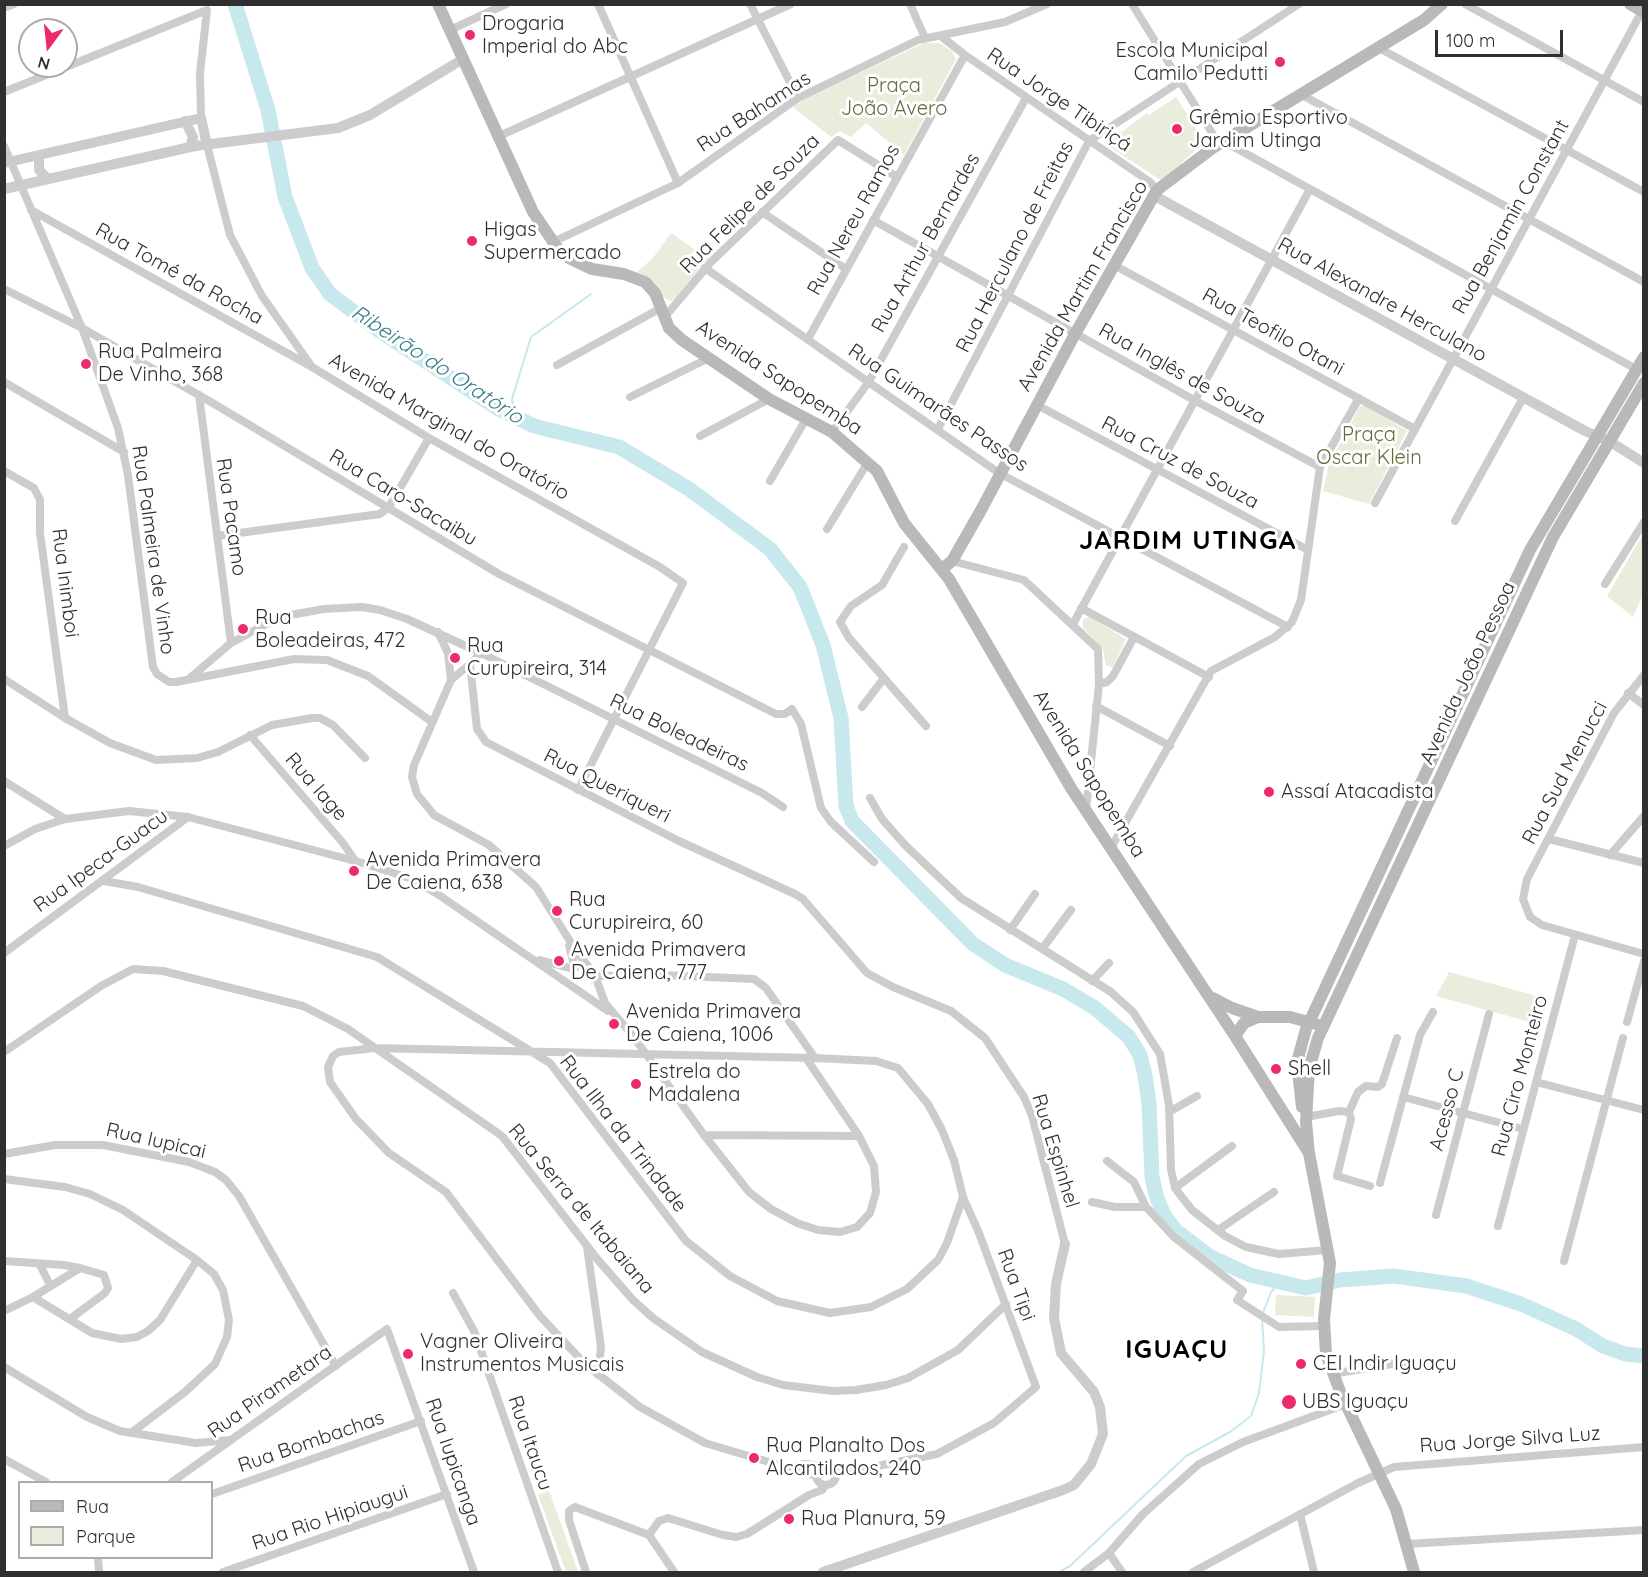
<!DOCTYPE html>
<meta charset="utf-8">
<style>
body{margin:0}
#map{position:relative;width:1648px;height:1577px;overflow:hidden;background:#fff;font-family:Quicksand,sans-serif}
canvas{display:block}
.frame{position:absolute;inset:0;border:6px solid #2f2f2f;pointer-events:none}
.legend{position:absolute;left:18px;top:1481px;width:195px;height:78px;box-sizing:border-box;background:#fff;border:2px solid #acacac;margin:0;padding:8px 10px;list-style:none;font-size:18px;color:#2f2f2f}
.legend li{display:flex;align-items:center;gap:12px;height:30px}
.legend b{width:30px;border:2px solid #acacac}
.north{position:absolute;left:18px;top:18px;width:60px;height:60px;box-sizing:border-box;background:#fff;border:2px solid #acacac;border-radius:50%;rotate:195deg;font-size:16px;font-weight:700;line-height:24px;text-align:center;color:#2f2f2f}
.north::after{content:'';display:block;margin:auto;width:21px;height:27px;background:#ec2b6c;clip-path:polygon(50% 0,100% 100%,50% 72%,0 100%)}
.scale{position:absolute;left:1435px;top:30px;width:128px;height:27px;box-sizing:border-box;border:3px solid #2f2f2f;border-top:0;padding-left:8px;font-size:18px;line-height:21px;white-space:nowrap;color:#2f2f2f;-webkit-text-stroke:4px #fff;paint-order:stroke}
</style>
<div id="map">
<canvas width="1648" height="1577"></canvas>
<div class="frame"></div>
<ul class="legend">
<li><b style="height:8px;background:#b9b9b9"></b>Rua</li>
<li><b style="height:16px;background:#e9eddc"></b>Parque</li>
</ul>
<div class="north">N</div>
<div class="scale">100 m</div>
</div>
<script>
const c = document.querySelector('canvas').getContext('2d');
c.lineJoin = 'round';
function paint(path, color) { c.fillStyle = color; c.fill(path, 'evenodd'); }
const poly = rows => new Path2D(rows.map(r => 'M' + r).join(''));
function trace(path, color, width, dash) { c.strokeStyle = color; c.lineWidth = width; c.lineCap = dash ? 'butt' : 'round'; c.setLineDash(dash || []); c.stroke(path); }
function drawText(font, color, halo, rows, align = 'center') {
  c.font = font + ' Quicksand,sans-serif'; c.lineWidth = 6; c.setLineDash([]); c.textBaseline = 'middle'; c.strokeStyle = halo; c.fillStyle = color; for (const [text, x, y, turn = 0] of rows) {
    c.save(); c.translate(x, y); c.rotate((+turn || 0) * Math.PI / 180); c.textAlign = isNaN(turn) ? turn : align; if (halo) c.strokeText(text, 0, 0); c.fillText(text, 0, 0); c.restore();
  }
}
paint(poly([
 [924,43,939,43,952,51,956,59,904,155,866,123,851,137,840,131,831,137,793,107,804,99],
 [1176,97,1205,142,1181,163,1182,165,1163,180,1159,179,1113,149,1110,141,1147,113,1149,115],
 [671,233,708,259,675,300,670,301,662,296,645,276,637,272,653,258],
 [1360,406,1366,406,1407,431,1369,504,1323,491,1329,464],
 [1643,534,1643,595,1633,617,1607,596],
 [1091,617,1126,639,1113,667,1106,666,1103,649,1083,628,1083,619],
 [1449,972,1544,998,1537,1024,1436,996],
 [1276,1295,1315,1297,1314,1317,1275,1315],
 [549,1491,563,1529,578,1572,566,1572,538,1495]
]), '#e9eddc');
trace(poly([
 [515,418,512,399,531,337,591,294],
 [1263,1313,1271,1292,1280,1282],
 [1059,1572,1070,1566,1186,1456,1230,1432,1251,1416,1259,1393,1264,1351,1262,1319]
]), '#c7e8ed', 2);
trace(poly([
 [235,4,268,110,285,197,312,268,330,294,381,332,497,408,534,426,619,447,689,489,770,549,800,587,823,645,841,718,846,806,852,821,973,944,1005,965,1063,989,1095,1008,1129,1037,1140,1055,1145,1075,1149,1104,1152,1177,1157,1198,1164,1215,1175,1230,1209,1256,1250,1275,1306,1288,1340,1280,1394,1276,1466,1286,1521,1304,1576,1329,1603,1346,1625,1354,1644,1356]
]), '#c7e8ed', 15);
trace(poly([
 [598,4,678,183],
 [750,4,798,98],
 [910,4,925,38],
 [1132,4,1214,136,1636,369],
 [1465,4,1644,102],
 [4,8,14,4],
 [450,30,506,4],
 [942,37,965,55,1150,182,1157,190],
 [1379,48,1644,192],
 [4,92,207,10,200,73,201,118],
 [1302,95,1644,282],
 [497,137,791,4],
 [207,145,230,235,262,296,310,364],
 [4,146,82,328,118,428,128,475,153,667,157,674,169,682,176,682,294,659,327,660,368,676,432,722],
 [31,210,312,367,429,438,660,567,683,583,578,790],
 [762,212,846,269],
 [873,220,1194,400,1320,467],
 [553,242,678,183,798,98,918,40,1005,22,1047,4],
 [1114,265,1415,429],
 [705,268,999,473,1288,627],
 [4,289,82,328,216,405,499,574,776,714,785,714,792,709,801,724,821,808,831,822,874,862],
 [664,318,711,262,838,140,897,177],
 [808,339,965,55],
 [557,365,661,308],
 [4,382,124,452],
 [199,395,231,643],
 [630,397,707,359],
 [1037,405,1308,550],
 [938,429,1089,141,1299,4],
 [832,432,868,383,1026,98],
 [700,436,769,399],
 [4,471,34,488,40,500,40,533,65,718],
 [770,481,806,419],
 [1375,503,1642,11],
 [1455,521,1523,398],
 [827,529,868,462],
 [217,536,380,514,389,507,429,438],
 [904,547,882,585,851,606,840,622,849,638,926,726],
 [952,561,1024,580,1098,649,1099,684,1086,810],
 [1605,584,1644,522],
 [1081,608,1209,677],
 [1073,624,1310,189],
 [438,632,448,653,451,680,414,765,412,777,417,794,434,815,489,845,536,887,578,954,594,973,605,1003,633,1036,704,1135,749,1192,771,1209,797,1223,818,1230,840,1232,857,1227,870,1213,876,1192,874,1166,859,1136,806,1058],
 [481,653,470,664,477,729,486,742,679,841,795,894,803,899,867,973,893,987,951,1011,985,1038,1024,1097,1032,1116,1065,1244],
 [1644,675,1614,713,1527,879,1523,899,1530,917,1542,925,1644,954],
 [191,677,231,643,279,617,324,609,362,607,380,610,407,619,481,653,762,793,783,807],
 [4,679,65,718,110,743,156,760,197,758,218,752,272,725,312,718,320,718,333,725,365,758],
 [451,680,470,664],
 [1099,684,1107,682,1113,676,1134,637],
 [1628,693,1644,705],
 [1096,706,1170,746],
 [862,707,884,678],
 [250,735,343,843,356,862],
 [4,781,65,819],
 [870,798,882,819,906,846,961,898,1111,992,1133,1012,1160,1054,1169,1105,1171,1170,1175,1188,1192,1210,1225,1236,1246,1247,1279,1254,1328,1250],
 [1549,839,1644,863],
 [4,846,35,829,65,819,129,811,188,817,359,862,412,879,436,893,608,1011],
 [1111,848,1211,671,1275,637,1292,622,1301,600,1320,467,1359,398],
 [1610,855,1644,816],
 [104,881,138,887,377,957,550,1063,686,1241,730,1276,777,1301,830,1313,871,1307,907,1289,938,1260,947,1243,963,1197],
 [1010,930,1035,894],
 [569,946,575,968],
 [1042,949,1071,910],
 [4,953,188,817],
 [540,960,573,969],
 [595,976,662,975,754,979,766,988,815,1058],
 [1092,981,1109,963],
 [1627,1022,1644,961],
 [4,1052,101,986,133,969,163,971,303,1006,348,1029,502,1136,598,1260,633,1300,653,1318,702,1352,757,1377,783,1385,833,1391,856,1390,886,1385,908,1378,958,1350,1006,1304],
 [1536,1082,1644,1110],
 [1403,1097,1523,1129],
 [1169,1112,1197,1096],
 [1349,1112,1358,1092,1366,1086,1378,1087,1382,1084,1397,1038],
 [1306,1117,1339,1111,1349,1112,1351,1119,1337,1176,1370,1186],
 [704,1135,859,1136],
 [4,1154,55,1145,103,1145,189,1162,215,1172,226,1180,239,1196,336,1366],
 [1107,1161,1134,1182,1146,1207,1174,1237,1243,1291,1237,1300,1279,1327,1324,1326],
 [4,1179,65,1187,90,1194,123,1210,197,1260,214,1274,223,1290,229,1320,227,1337,215,1364,185,1392,131,1433],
 [1380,1183,1420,1035,1433,1012],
 [1175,1188,1232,1146],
 [1092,1202,1115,1207,1146,1207],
 [1436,1215,1489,1014],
 [1498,1226,1575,935],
 [1218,1230,1274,1192],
 [587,1247,601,1347,598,1375],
 [4,1261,64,1265,80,1268],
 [1564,1261,1623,1038],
 [40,1265,50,1285],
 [453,1293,474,1331,558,1572],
 [33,1297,80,1268,104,1275,108,1288,105,1293,70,1319],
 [4,1311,33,1297,92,1333,121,1339,137,1337,148,1331,160,1320,197,1260],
 [4,1367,87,1417,120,1431,196,1443,229,1440],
 [1332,1374,1404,1362],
 [4,1459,46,1482],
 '816 1475a10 10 0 1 1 20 0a10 10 0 1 1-20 0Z',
 [791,1467,805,1464,822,1466],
 [816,1476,705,1443,640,1407,584,1363,540,1316,446,1192,389,1153,356,1119,330,1082,328,1067,333,1056,339,1052,375,1048,815,1058,876,1061,898,1068,928,1104,942,1130,954,1160,963,1197,979,1233,1036,1387,994,1423,937,1454,853,1471,833,1468],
 [172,1482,387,1329,474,1572],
 [212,1494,421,1421],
 [1300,1514,1314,1572],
 [649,1535,659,1521,668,1518,723,1535,736,1537,747,1534,809,1495,822,1490,826,1485],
 [1407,1544,1644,1530],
 [1109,1553,1122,1572],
 [98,1558,99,1572],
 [223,1572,447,1494],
 [586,1572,569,1520,569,1511,575,1507,649,1535,674,1572],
 [1084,1572,1109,1553,1143,1514,1199,1464,1243,1442,1346,1404],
 [1193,1572,1358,1483,1394,1467,1644,1447]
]), '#ccc', 8);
trace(poly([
 [185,121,193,137,190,147],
 [39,155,39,170,48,179],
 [4,163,201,118,207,145],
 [4,189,195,146,338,128,370,115,463,59],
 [1153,195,1585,431,1609,441,1644,463],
 [823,1572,1063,1490,1074,1485,1091,1464,1103,1434,1100,1407,1094,1392,1061,1353,1054,1318,1056,1284,1065,1244]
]), '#ccc', 10);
trace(poly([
 [438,4,533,212,558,249,569,258,592,269,624,274,645,282,655,293,669,328,682,340,769,399,832,432,877,471,904,523,949,579,1071,788,1235,1036,1309,1153],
 [1630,4,1644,12],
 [942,569,952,561,980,512,1075,334,1157,190,1214,147,1424,20,1442,4],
 [1213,998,1232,1008,1258,1017,1290,1017,1316,1024],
 [1235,1036,1244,1023,1258,1017],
 [1302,1107,1297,1062,1306,1029,1530,550,1644,357],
 [1414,1572,1396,1509,1341,1394,1326,1354,1324,1319,1330,1263,1309,1153,1306,1122,1309,1069,1318,1038,1553,537,1644,383]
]), '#b9b9b9', 12);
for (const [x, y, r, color] of [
 [470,35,6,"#ec2b6c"],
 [1280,62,6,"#ec2b6c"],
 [1177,129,6,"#ec2b6c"],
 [472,241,6,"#ec2b6c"],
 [86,364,6,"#ec2b6c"],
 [243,629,6,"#ec2b6c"],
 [455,658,6,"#ec2b6c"],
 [1269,792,6,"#ec2b6c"],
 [354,871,6,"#ec2b6c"],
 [557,911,6,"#ec2b6c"],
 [559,961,6,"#ec2b6c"],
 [614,1024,6,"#ec2b6c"],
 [1276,1069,6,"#ec2b6c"],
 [636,1084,6,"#ec2b6c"],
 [408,1354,6,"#ec2b6c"],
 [1301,1364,6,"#ec2b6c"],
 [1289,1402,8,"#ec2b6c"],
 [754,1458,6,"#ec2b6c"],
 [789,1519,6,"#ec2b6c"]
]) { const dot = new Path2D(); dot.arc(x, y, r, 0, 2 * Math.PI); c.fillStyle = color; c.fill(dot); trace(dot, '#fff', 2); }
drawText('20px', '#2f2f2f', '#fff', [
 ["Drogaria",482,24],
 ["Imperial do Abc",482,47],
 ["Escola Municipal",1268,51,"right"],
 ["Camilo Pedutti",1268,74,"right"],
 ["Grêmio Esportivo",1189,118],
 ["Jardim Utinga",1189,141],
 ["Higas",484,230],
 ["Supermercado",484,253],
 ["Rua Palmeira",98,352],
 ["De Vinho, 368",98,375],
 ["Rua",255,618],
 ["Boleadeiras, 472",255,641],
 ["Rua",467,646],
 ["Curupireira, 314",467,669],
 ["Assaí Atacadista",1281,792],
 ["Avenida Primavera",366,860],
 ["De Caiena, 638",366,883],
 ["Rua",569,900],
 ["Curupireira, 60",569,923],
 ["Avenida Primavera",571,950],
 ["De Caiena, 777",571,973],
 ["Avenida Primavera",626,1012],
 ["De Caiena, 1006",626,1035],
 ["Shell",1288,1069],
 ["Estrela do",648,1072],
 ["Madalena",648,1095],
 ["Vagner Oliveira",420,1342],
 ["Instrumentos Musicais",420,1365],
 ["CEI Indir Iguaçu",1313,1364],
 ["UBS Iguaçu",1302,1402],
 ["Rua Planalto Dos",766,1446],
 ["Alcantilados, 240",766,1469],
 ["Rua Planura, 59",801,1519]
], 'left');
drawText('20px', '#5f6c3a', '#fff', [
 ["Praça",894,86],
 ["João Avero",894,109],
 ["Praça",1369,435],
 ["Oscar Klein",1369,458]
]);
drawText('20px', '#2f2f2f', '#fff', [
 ["Rua Jorge Tibiriçá",1059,100,34],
 ["Rua Bahamas",754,112,-33],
 ["Rua Felipe de Souza",750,204,-45],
 ["Rua Benjamin Constant",1511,217,-61],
 ["Rua Nereu Ramos",854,220,-61],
 ["Rua Arthur Bernardes",926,243,-61],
 ["Rua Herculano de Freitas",1015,247,-63],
 ["Rua Tomé da Rocha",179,274,29],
 ["Avenida Martim Francisco",1083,286,-60],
 ["Rua Alexandre Herculano",1382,300,29],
 ["Rua Teofilo Otani",1273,332,29],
 ["Rua Inglês de Souza",1182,374,29],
 ["Avenida Sapopemba",779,378,33],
 ["Rua Guimarães Passos",938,408,34],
 ["Avenida Marginal do Oratório",449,427,30],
 ["Rua Cruz de Souza",1180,463,28],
 ["Rua Caro-Sacaibu",403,498,31],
 ["Rua Pacamo",231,517,82],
 ["Rua Palmeira de Vinho",153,550,82],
 ["Rua Inimboi",65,583,83],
 ["Avenida João Pessoa",1468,673,-65],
 ["Rua Boleadeiras",679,733,26],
 ["Rua Sud Menucci",1565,773,-62],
 ["Avenida Sapopemba",1089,774,58],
 ["Rua Queriqueri",607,786,27],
 ["Rua Iage",316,787,49],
 ["Rua Ipeca-Guacu",101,861,-36],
 ["Rua Ciro Monteiro",1520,1076,-75],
 ["Acesso C",1447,1110,-75],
 ["Rua Ilha da Trindade",623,1134,52],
 ["Rua Iupicai",156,1141,13],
 ["Rua Espinhel",1055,1151,73],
 ["Rua Serra de Itabaiana",581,1209,50],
 ["Rua Tipi",1016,1285,70],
 ["Rua Pirametara",270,1392,-35],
 ["Rua Jorge Silva Luz",1510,1440,-4],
 ["Rua Bombachas",311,1442,-19],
 ["Rua Itaucu",530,1443,71],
 ["Rua Iupicanga",453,1462,71],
 ["Rua Rio Hipiaugui",330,1518,-19]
]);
drawText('italic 21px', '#357d87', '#fff', [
 ["Ribeirão do Oratório",437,365,33]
]);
c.letterSpacing = '1.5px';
drawText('bold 26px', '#000', '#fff', [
 ["JARDIM UTINGA",1188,541],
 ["IGUAÇU",1177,1350]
]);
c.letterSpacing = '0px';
</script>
